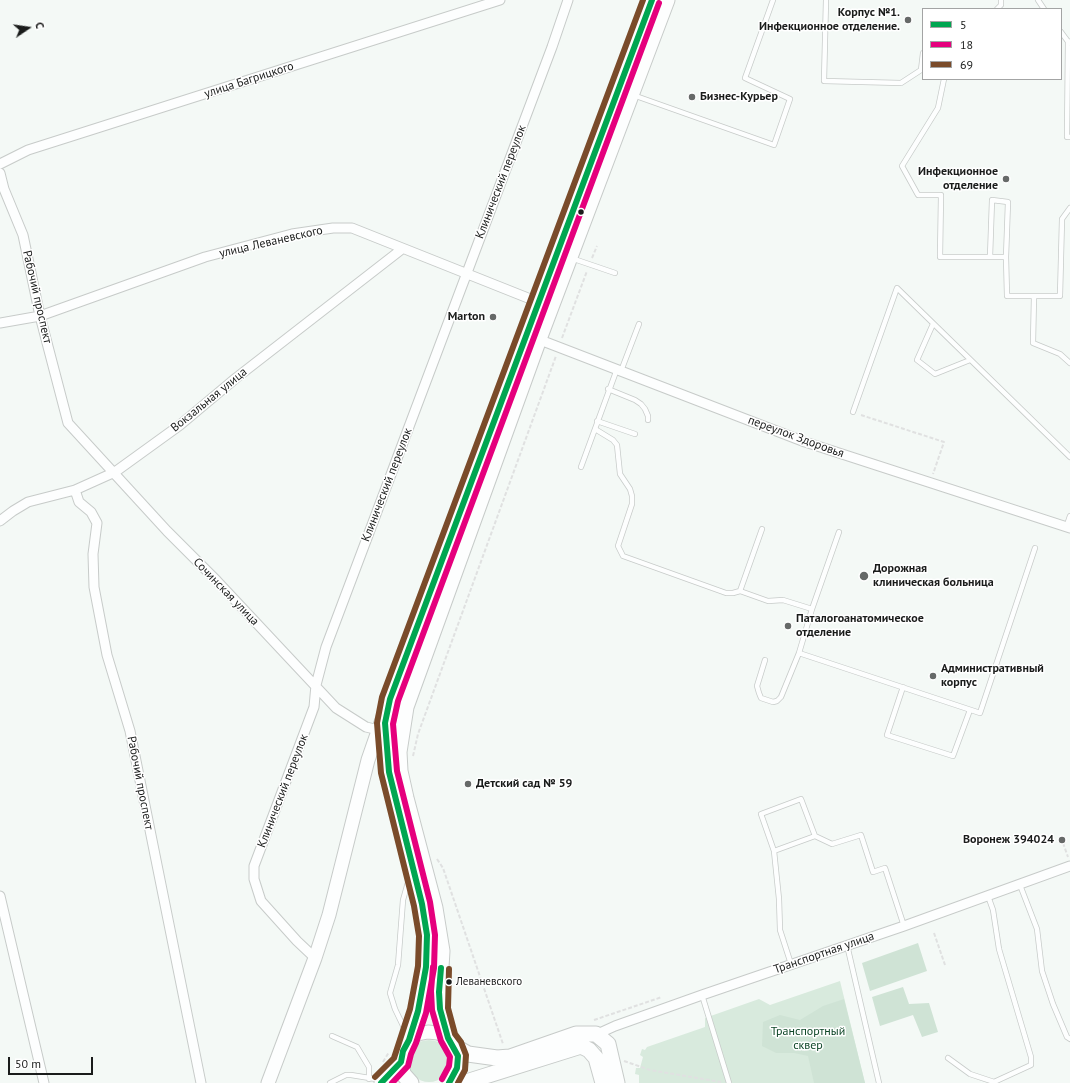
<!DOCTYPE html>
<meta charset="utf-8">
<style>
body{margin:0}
#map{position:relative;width:1070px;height:1083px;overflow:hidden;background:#f4f9f6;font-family:"PT Sans",sans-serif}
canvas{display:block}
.legend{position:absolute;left:922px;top:8px;width:140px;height:72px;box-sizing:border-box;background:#fff;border:1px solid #a3a4a4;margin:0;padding:5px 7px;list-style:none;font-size:12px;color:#1a1c1b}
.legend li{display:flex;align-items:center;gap:8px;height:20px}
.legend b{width:20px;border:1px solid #a3a4a4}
.north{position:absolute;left:8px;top:8px;width:40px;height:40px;-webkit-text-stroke:3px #fff;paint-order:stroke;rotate:77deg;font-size:11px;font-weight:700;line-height:16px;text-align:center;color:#1a1c1b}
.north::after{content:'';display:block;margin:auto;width:14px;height:18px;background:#1a1c1b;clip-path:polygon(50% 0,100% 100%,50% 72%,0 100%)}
.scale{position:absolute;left:8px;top:1057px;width:85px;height:18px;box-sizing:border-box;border:2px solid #1a1c1b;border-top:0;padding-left:5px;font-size:12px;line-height:14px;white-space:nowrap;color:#1a1c1b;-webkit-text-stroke:3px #fff;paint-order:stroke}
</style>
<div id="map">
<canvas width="1070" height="1083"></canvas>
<ul class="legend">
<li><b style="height:5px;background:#00a651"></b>5</li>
<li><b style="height:5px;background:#e5007d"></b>18</li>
<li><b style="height:5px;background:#7a4b2a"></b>69</li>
</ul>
<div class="north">С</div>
<div class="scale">50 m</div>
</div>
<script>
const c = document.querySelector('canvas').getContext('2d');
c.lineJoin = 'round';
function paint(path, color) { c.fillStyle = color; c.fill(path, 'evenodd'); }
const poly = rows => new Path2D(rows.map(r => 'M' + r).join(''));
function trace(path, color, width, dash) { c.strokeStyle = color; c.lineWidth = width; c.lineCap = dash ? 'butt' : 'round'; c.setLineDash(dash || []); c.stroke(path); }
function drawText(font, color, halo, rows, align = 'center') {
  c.font = font + ' "PT Sans",sans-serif'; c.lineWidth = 3; c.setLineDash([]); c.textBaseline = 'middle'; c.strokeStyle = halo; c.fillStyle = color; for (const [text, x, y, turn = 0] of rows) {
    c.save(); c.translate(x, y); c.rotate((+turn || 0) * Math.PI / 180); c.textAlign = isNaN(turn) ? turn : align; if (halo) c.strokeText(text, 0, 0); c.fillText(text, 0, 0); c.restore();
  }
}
paint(poly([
 [840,981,865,1083,639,1083,639,1075,635,1074,636,1068,640,1068,643,1057,640,1055,642,1049,645,1050,647,1047,705,1027,705,1018,759,999,770,1005],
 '408 1061a21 21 0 1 1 42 0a21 21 0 1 1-42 0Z'
]), '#d8eadd');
paint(poly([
 [918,943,927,971,870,991,862,963],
 [903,987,909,1004,929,1003,938,1032,922,1037,913,1015,880,1026,872,997],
 [844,999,865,1083,814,1083,808,1056,794,1053,776,1053,762,1046,763,1022,780,1015,800,1020,823,1006]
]), '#cfe3d5');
const service = poly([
 [826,0,824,81,901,83,921,70,923,53],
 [1038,0,1044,9],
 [997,9,1001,5,1001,0],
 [1061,32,1069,43],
 [1068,41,1067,137,1070,137],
 [944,79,938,108,902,166,918,195,941,195,940,257,1006,257,1007,296,1060,296,1062,219,1070,208],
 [633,95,774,145,790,99,745,78,773,0],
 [990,257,992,200,1008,202,1006,257],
 [571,258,615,273],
 [1034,296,1033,343,1060,354,1070,363],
 [933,324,917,360,935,374,970,360],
 [621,371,639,324],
 [608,389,635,400,641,404,645,409,648,416,648,420],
 [853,412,897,288,1070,457],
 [597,421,635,434],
 [595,429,613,440,617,445,620,474,630,489,632,496,632,504,618,546,623,556,726,593,733,593,740,591,762,529],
 [581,467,617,369],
 [1066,528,1070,516],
 [839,532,812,609,799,653,980,713,1035,548],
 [740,591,768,601,783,600,812,609],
 [765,660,757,686,759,693,761,698,773,702,777,701,781,697,799,653],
 [903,687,887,735,953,756,970,710],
 [815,836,832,844,861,835,873,872,885,868,904,926],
 [774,851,815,836,801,799,761,814,774,851,779,899,780,930,791,964],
 [1020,885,1037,929,1042,971,1053,1004,1067,1037,1070,1039],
 [847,945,879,1083],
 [702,995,729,1083],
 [407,1034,395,1009,390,993,398,965,403,900,410,875],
 [332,1036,357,1047,369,1067,369,1079],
 [948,1058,970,1074,994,1082,1031,1065,1031,1057,999,949,993,910,988,896],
 [330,1083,346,1075,351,1075,382,1080]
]);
const minor = poly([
 [0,164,28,150,500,0],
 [0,173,4,189,23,235,40,316,68,423,167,531,217,581,336,708,366,727,383,731],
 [0,323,40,316,205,257,292,234,333,228,352,228,538,302],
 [535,338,805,442,1070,528],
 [75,490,79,502,91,512,97,523,93,554,94,587,107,655,130,731,201,1083],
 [0,521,13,511,28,502,75,490,115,472,180,425,236,378,402,249],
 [0,896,44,1083],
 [315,958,297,941,261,901,254,879,254,866,314,707,316,685,326,647,552,47,568,0],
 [593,1036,615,1026,702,995,904,926,1070,866]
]);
const secondary = poly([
 [409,1040,418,1034,428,1032,438,1033,448,1038],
 [268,1083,315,958,329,915,368,760,384,714],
 [381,1083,401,1062],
 [449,1083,457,1068,458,1056,454,1046]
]);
const primary = poly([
 [411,1083,403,1074,401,1062,403,1051,409,1040,418,1011,426,967,427,935,422,904,389,772,385,723,390,699,652,0],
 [463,1083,581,1046,589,1050,596,1058,603,1083],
 [617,1083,608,1044,596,1034,576,1034,510,1057,497,1058,468,1054,454,1046,448,1038,439,1000,442,951,435,908,406,798,400,771,399,752,406,707,539,339,667,0]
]);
trace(service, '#c7cbc9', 6);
trace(minor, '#c7cbc9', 11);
trace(secondary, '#c7cbc9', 15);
trace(primary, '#c7cbc9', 17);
trace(poly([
 [592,258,597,246],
 [562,338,587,271],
 [861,415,944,442,933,474],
 [413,756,418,734,556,356],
 [1063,843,1068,857],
 [437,859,443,868,503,1044],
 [934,933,945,965],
 [594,1020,662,997],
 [624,1061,650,1070,721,1082],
 [383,1062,389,1052]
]), '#e0e1e1', 2, [4, 2]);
trace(service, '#fdfefe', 4.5);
trace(minor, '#fdfefe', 9);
trace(secondary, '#fdfefe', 13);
trace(primary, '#fdfefe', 15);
trace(poly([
 [441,968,439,992,440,1009,448,1038,458,1056,457,1068,449,1083],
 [381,1083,401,1062,403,1051,409,1040,418,1011,426,967,427,935,422,904,389,772,385,723,390,699,652,0]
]), '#00a651', 6);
trace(poly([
 [433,967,431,991,432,1010,441,1041,450,1057,449,1066,442,1079],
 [392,1083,408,1066,411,1054,416,1043,426,1013,434,968,435,935,430,902,397,771,393,724,398,701,659,3]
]), '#e5007d', 6);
trace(poly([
 [449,969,448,1008,455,1034,461,1042,466,1055,465,1070,458,1083],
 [375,1077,394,1058,410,1009,418,966,419,936,414,906,381,773,377,723,382,697,643,0]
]), '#7a4b2a', 6);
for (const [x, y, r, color] of [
 [908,20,4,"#666968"],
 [692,97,4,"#666968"],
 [1006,179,4,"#666968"],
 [581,212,3.5,"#1a1c1b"],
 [493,317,4,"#666968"],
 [864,576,5,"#666968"],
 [788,626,4,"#666968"],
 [933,676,4,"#666968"],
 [468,784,4,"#666968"],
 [1062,840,4,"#666968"],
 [449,982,3.5,"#1a1c1b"]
]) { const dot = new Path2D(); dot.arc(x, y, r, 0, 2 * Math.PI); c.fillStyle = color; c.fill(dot); trace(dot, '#fff', 1.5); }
drawText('11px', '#1a1c1b', '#fff', [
 ["Леваневского",456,982]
], 'left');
drawText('bold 12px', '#1a1c1b', '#fff', [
 ["Корпус №1.",900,13,"right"],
 ["Инфекционное отделение.",900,27,"right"],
 ["Бизнес-Курьер",700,97],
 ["Инфекционное",998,172,"right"],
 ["отделение",998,186,"right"],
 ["Marton",485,317,"right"],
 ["Дорожная",873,569],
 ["клиническая больница",873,583],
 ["Паталогоанатомическое",796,619],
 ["отделение",796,633],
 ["Административный",941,669],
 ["корпус",941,683],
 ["Детский сад № 59",476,784],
 ["Воронеж 394024",1054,840,"right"]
], 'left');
drawText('12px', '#1a1c1b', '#fff', [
 ["улица Багрицкого",249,80,-18],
 ["Клинический переулок",501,182,-69],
 ["улица Леваневского",271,242,-13],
 ["Рабочий проспект",37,297,77],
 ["Вокзальная улица",209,400,-39],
 ["переулок Здоровья",796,437,20],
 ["Клинический переулок",387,485,-69],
 ["Сочинская улица",226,592,46],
 ["Рабочий проспект",140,783,79],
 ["Клинический переулок",283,791,-69],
 ["Транспортная улица",824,953,-19]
]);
drawText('12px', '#0e4627', '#fff', [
 ["Транспортный",808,1032],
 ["сквер",808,1046]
]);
</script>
